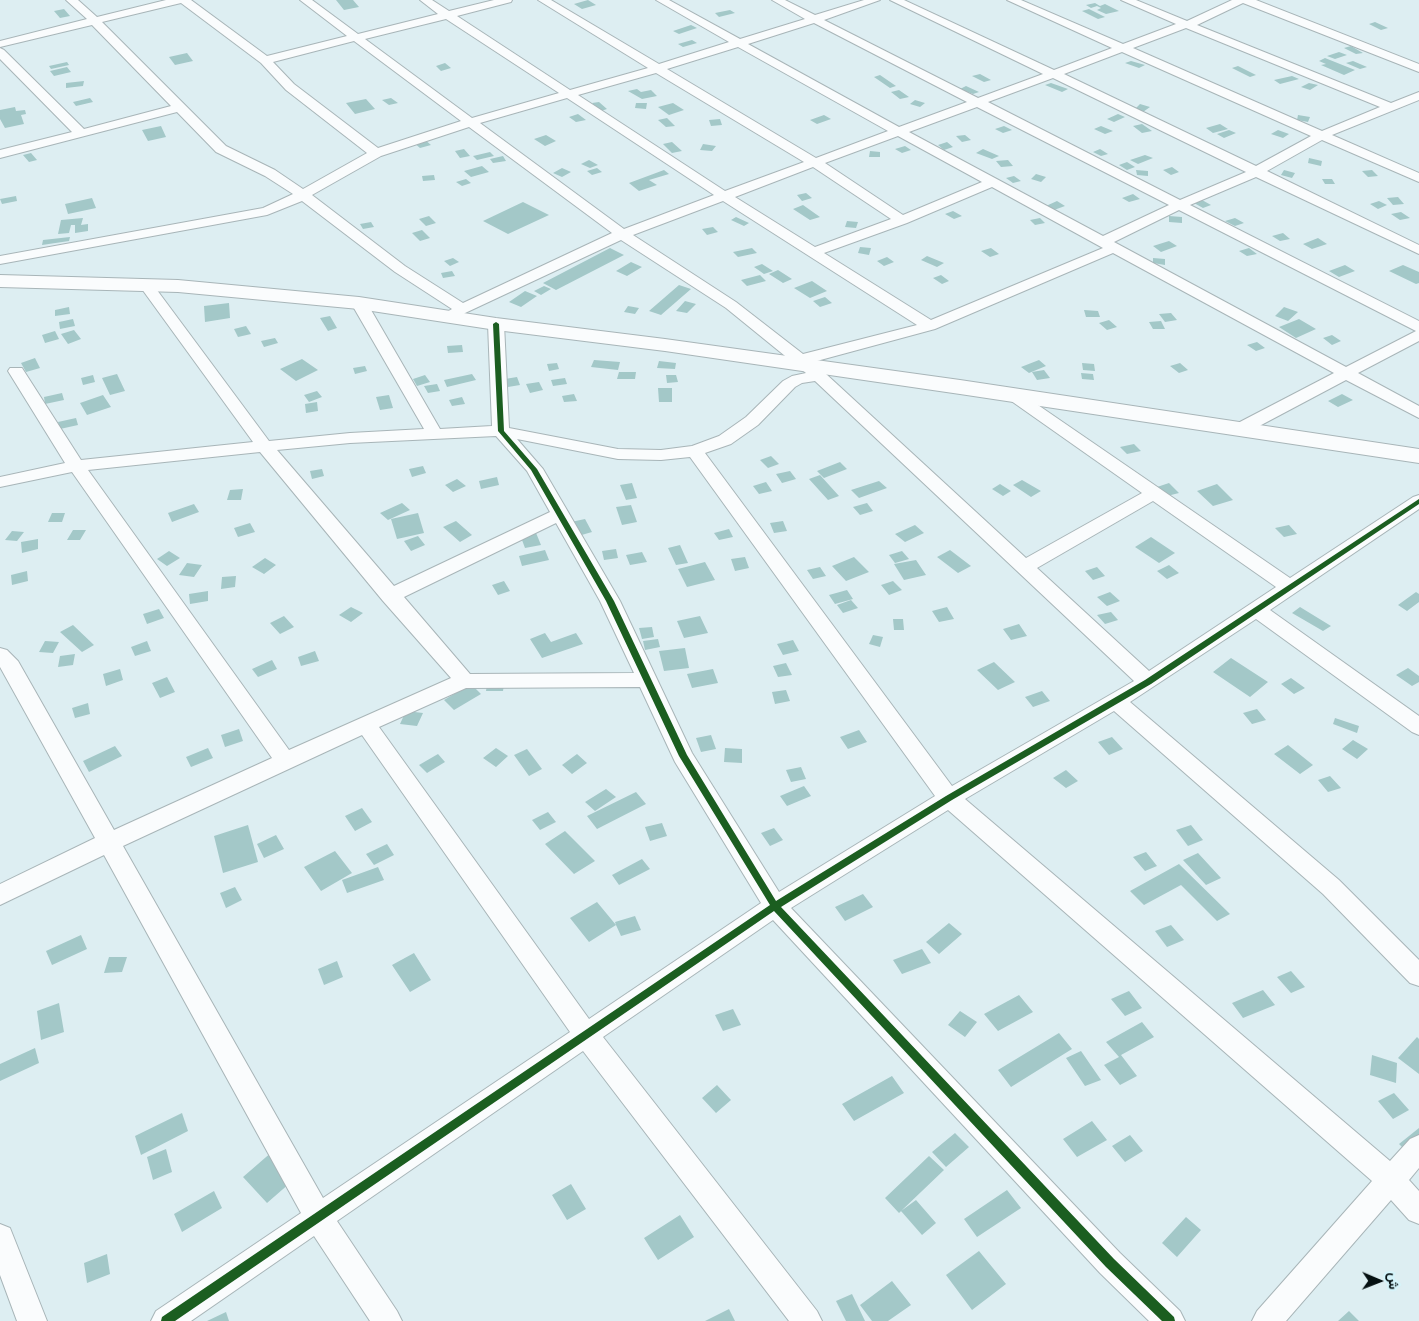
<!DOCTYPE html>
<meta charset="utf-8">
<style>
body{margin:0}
#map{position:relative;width:1419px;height:1321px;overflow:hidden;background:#ddeef2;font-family:"Work Sans",Vazirmatn,sans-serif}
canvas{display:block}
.north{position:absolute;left:1354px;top:1256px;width:50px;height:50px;-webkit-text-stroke:4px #d4f4fb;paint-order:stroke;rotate:91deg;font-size:14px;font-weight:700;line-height:20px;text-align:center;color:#051012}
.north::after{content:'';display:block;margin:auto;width:18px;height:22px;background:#051012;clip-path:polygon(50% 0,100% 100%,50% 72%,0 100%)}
</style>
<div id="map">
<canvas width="1419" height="1321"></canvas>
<div class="north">ش</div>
</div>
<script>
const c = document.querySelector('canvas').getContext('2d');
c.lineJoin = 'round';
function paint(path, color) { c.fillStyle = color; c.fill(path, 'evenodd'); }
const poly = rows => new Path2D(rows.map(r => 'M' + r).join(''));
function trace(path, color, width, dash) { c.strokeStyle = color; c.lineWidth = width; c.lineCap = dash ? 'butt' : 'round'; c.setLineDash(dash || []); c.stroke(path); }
paint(poly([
 [336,0,353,0,359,7,344,10],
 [588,0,596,5,582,9,574,4],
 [1095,3,1100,6,1105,4,1119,11,1106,14,1097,10,1101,8,1097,6,1091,8,1086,5],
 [64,9,70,16,60,18,54,11],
 [1089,9,1105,17,1098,19,1082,11],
 [730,10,735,13,719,17,715,13],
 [1375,22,1388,28,1381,30,1369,24],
 [691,25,697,28,679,34,673,31],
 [692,40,697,43,683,47,678,44],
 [1351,46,1363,53,1356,54,1344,48],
 [1339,52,1347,55,1335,59,1327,56],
 [187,53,193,61,175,65,169,57],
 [1325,58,1355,70,1344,75,1321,65,1326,64,1319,61],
 [1131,61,1145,65,1139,68,1125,63],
 [1353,61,1367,67,1360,69,1346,63],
 [67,62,69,65,51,69,49,66],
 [445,63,451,68,441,71,436,66],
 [1238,66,1256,75,1250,77,1232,68],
 [67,67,71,72,54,76,50,71],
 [980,74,991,80,984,82,972,76],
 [880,75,896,86,890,88,874,77],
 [1292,76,1299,79,1280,84,1274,80],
 [84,81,83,86,66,88,66,83],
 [1051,83,1068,89,1062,92,1045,85],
 [1309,83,1318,85,1310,90,1301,87],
 [966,86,979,92,973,94,960,89],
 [637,89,641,92,651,90,657,96,642,99,628,91],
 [899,90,909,97,900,99,891,92],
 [90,98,93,102,76,106,73,102],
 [391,98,398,103,389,105,382,100],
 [366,99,375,109,355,114,346,103],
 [915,100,925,103,920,107,910,104],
 [599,102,607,109,601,111,592,103],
 [636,103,647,103,646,109,635,108],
 [673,103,684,110,669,115,658,107],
 [1140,104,1150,107,1143,112,1134,110],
 [15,107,16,111,25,110,26,114,21,115,24,124,5,128,0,119,0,110],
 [578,114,586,120,576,122,569,117],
 [1118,114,1125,117,1114,122,1107,119],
 [824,115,831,119,817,124,810,120],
 [1298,115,1310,117,1308,122,1297,120],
 [667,118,675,126,666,127,658,120],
 [720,119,722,125,711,126,709,120],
 [1142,124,1152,131,1142,133,1133,126],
 [1220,124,1228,129,1213,133,1206,128],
 [161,126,166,137,148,141,142,130],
 [1004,126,1012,130,1003,133,995,129],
 [1101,126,1113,131,1105,134,1094,129],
 [1229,130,1236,133,1224,138,1217,134],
 [1278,130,1289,134,1283,138,1271,134],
 [546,135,556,141,545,146,534,139],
 [965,135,971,140,962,142,956,136],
 [424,139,431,145,420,148,413,142],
 [672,142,682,151,672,153,663,144],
 [947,142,953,147,944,150,938,145],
 [703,144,716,146,712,151,700,150],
 [905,146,911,150,902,153,895,149],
 [464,149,470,156,460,158,455,151],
 [983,149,999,156,992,159,976,153],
 [1100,149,1108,154,1101,156,1093,152],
 [870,151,880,152,880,157,869,157],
 [490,152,494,156,477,160,473,156],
 [31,153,37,160,29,162,23,155],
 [1145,155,1153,158,1138,164,1130,160],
 [503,156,506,161,493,163,490,159],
 [1309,158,1322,161,1321,166,1308,163],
 [589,160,598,165,590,168,581,164],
 [1008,160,1013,166,1001,167,996,161],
 [1127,162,1135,167,1127,170,1119,165],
 [482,166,489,172,471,177,464,171],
 [1172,167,1179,172,1171,175,1163,170],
 [562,168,571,172,562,177,553,173],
 [597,168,602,172,592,175,587,171],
 [664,170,669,174,649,180,657,185,639,191,629,183],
 [1136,170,1148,171,1148,176,1137,175],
 [1284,170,1295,173,1292,178,1281,175],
 [1372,170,1378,176,1368,177,1362,171],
 [1036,174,1046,177,1041,182,1031,179],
 [434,175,435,180,423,181,422,176],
 [1014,176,1021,181,1013,183,1006,178],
 [466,179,471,183,462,186,456,182],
 [1322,179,1332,179,1335,184,1325,184],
 [806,193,812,198,802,201,797,195],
 [1133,194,1140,199,1129,202,1122,198],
 [16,196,17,201,2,204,0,199],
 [1398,197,1404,204,1393,205,1387,198],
 [92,198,96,208,68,214,65,204],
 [1202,200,1211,205,1203,208,1194,203],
 [1057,201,1065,206,1054,210,1046,206],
 [1379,201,1387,205,1378,209,1370,204],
 [523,202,549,215,508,234,483,221],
 [803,205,820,217,810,220,793,209],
 [953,211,962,216,954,219,945,214],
 [1401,212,1410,218,1400,220,1391,214],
 [429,216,436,223,426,226,419,219],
 [1169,216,1182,217,1182,223,1169,222],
 [736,217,749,223,744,226,731,220],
 [83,218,81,225,88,224,88,231,75,233,75,225,71,225,69,233,58,234,61,220],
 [1040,218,1045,223,1035,225,1030,220],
 [1235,218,1244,223,1235,226,1225,221],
 [847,221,858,222,856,228,845,227],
 [371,222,374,227,363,229,360,224],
 [713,227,718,232,707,235,702,229],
 [422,230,430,238,420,241,412,233],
 [1283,233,1290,239,1280,241,1272,236],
 [70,237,69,241,42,245,43,240],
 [1318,238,1327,244,1312,249,1303,244],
 [1169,241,1177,246,1161,252,1153,246],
 [860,247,871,248,869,255,858,253],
 [610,248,624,255,556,290,543,283],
 [752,248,757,253,738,257,733,252],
 [991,248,999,254,990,257,981,251],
 [1249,248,1257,254,1247,256,1239,251],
 [927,256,944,263,937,267,921,260],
 [887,257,894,262,884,266,877,261],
 [453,258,459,262,450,266,444,261],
 [1153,258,1165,259,1165,265,1153,263],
 [631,262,642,267,627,276,616,271],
 [762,264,773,271,764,274,754,267],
 [1345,265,1355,271,1339,277,1329,271],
 [1403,265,1419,272,1419,283,1416,284,1389,271],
 [778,270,792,279,783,283,769,274],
 [452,271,455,276,443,278,441,273],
 [760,275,766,281,747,286,741,280],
 [941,275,949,281,942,284,933,278],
 [812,281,827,291,810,298,794,288],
 [679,285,691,289,661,315,649,311],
 [544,286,551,289,541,295,534,291],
 [525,291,537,296,521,307,509,302],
 [825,297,832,303,820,307,813,301],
 [685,301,696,304,687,313,676,311],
 [229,303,230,318,205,322,204,306],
 [628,306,639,308,635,314,624,312],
 [69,307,70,314,55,316,55,310],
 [1284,307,1298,312,1288,321,1275,316],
 [1084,310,1098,311,1100,317,1086,317],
 [1171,313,1177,320,1165,322,1159,314],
 [330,316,337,328,328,331,320,318],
 [73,319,75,326,60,329,59,322],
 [1299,319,1316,329,1296,338,1279,327],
 [1109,320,1117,327,1107,330,1099,323],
 [1161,321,1165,329,1153,329,1149,322],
 [246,326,251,334,238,337,234,329],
 [74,330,81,339,68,344,61,334],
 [55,331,59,339,45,343,42,335],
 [1332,335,1341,341,1332,345,1323,338],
 [275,338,278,343,264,347,261,341],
 [1257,342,1265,348,1256,351,1247,345],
 [462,345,463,352,448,353,447,346],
 [35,358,40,368,26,372,21,363],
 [302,359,318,370,296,381,280,369],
 [594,360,620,362,618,370,591,367],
 [1039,360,1046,366,1029,373,1021,367],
 [659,361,676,363,675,369,657,368],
 [557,363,559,369,549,371,547,364],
 [1082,363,1094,364,1095,371,1083,370],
 [1180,363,1188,370,1179,373,1170,366],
 [365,366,367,371,355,374,353,368],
 [1044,370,1050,378,1037,380,1032,372],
 [619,372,636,372,635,379,617,379],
 [1081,373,1093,374,1094,380,1082,379],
 [117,374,125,391,110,395,102,378],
 [472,374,476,380,447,387,444,380],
 [93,375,95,382,83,385,81,378],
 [425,375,430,382,417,386,413,379],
 [666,375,676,375,678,382,667,383],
 [517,377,520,385,508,387,505,379],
 [565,378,567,384,553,386,551,380],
 [539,382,543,390,530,393,526,384],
 [437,384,440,391,428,393,424,386],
 [658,388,672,388,672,402,659,402],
 [317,391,322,397,309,402,304,395],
 [62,393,64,400,45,404,44,397],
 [574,394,577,401,564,402,562,396],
 [1342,394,1353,400,1338,407,1328,401],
 [103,395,111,407,87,415,80,403],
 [389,395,393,408,380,410,376,397],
 [462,397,465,404,452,406,449,400],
 [317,402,318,411,306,413,305,404],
 [76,418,78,425,60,429,58,422],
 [1134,444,1141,451,1127,454,1120,447],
 [771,456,779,464,768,468,760,460],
 [840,462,847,469,824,478,817,471],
 [423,466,426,473,412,477,409,469],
 [322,469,324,476,312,479,310,471],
 [790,471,796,479,782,483,776,474],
 [820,475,839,496,828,500,809,479],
 [497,477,499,485,481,489,479,481],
 [457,479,466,486,453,492,445,485],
 [1022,480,1041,491,1031,497,1013,485],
 [879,481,887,488,859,498,851,490],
 [766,482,772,491,759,494,753,486],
 [632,483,637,498,626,500,620,485],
 [1169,483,1179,493,1167,496,1157,487],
 [1000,484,1011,491,1003,496,992,489],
 [1217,484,1233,500,1213,506,1197,491],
 [243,489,241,500,227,500,230,490],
 [402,503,410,510,388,520,380,513],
 [867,503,873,511,860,515,853,507],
 [194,504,199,512,172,522,168,513],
 [631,505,637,522,622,525,616,507],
 [52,513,65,513,62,522,48,522],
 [418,513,424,533,397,539,391,519],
 [585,519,592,532,578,536,571,522],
 [456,521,472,535,460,542,443,527],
 [783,521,787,531,774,533,770,523],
 [250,523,255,532,238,537,234,528],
 [915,525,924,533,905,542,895,534],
 [1289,525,1297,534,1284,537,1275,528],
 [534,528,541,545,525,548,519,532],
 [729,529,733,537,719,540,714,533],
 [73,530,86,530,80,540,67,540],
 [12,531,24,532,17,541,5,540],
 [418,536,425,545,411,551,404,541],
 [1151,537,1175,553,1159,563,1135,547],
 [38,539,38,549,22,553,21,542],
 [680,545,688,563,676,565,668,548],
 [616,549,618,558,604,560,602,551],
 [545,550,549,560,522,566,519,556],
 [950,550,971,566,958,573,937,557],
 [169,551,180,558,167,566,157,559],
 [902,551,909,559,895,563,889,555],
 [642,552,647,562,630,565,626,555],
 [745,557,749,568,735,571,731,559],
 [854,557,869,572,846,581,832,566],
 [265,558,276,565,264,574,252,567],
 [916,560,926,575,904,580,894,564],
 [705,562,715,580,687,587,678,569],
 [187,563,202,565,194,577,179,575],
 [1169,565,1179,573,1167,579,1157,571],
 [820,567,826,576,813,579,807,570],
 [1097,567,1105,576,1093,580,1085,571],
 [27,571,28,581,12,585,11,575],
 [236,576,235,587,221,589,222,577],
 [504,581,510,591,498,595,492,585],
 [893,581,902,590,889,595,881,585],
 [847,590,853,599,835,604,829,595],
 [208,591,208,601,190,604,189,594],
 [1110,592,1120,601,1107,606,1097,597],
 [1416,592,1419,594,1419,602,1407,611,1398,605],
 [851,600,858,608,843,613,837,605],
 [351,607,363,613,351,622,339,615],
 [947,607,954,619,939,622,932,611],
 [1300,607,1331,626,1323,631,1292,613],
 [159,609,164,618,147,624,143,614],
 [1111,612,1118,620,1105,624,1097,615],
 [284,616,294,627,280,634,270,623],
 [700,616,708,633,684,638,677,621],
 [893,619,903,619,904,630,894,630],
 [1019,624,1027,636,1011,640,1003,629],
 [73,625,94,645,82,652,60,632],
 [652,627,654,637,642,639,639,628],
 [545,633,551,642,576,633,583,644,542,658,530,639],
 [873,635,883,637,880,647,869,644],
 [658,639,660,647,645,650,643,641],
 [793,640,799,651,783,655,777,644],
 [45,641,59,642,53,653,39,652],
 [147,641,151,651,135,656,131,647],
 [685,648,689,668,664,671,659,651],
 [315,651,319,661,301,666,298,657],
 [75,654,73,665,58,667,60,656],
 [1231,658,1268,682,1250,697,1213,672],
 [272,660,277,669,258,677,252,669],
 [994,662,1015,682,998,690,977,670],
 [786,663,792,675,778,677,773,666],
 [1408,668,1419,676,1419,682,1412,686,1396,675],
 [120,669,123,680,106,686,103,674],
 [713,669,718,683,692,688,687,674],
 [167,677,175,692,160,698,152,683],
 [488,678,505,678,503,691,486,691],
 [1291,678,1305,688,1294,694,1281,684],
 [471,684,481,694,454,710,444,700],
 [786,690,790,701,775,704,772,692],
 [1042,691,1050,701,1033,707,1025,697],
 [88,703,90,714,75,718,72,708],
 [1257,709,1266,720,1252,724,1243,713],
 [406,711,423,713,417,726,400,724],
 [1335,718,1359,726,1357,733,1333,724],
 [239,729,243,741,225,747,221,735],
 [859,730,867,742,848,749,840,737],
 [711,735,716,749,701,752,696,738],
 [1112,737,1123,749,1109,755,1098,742],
 [1353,740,1368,749,1357,759,1342,749],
 [1288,745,1313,765,1300,774,1274,754],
 [115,746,122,756,89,772,83,761],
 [208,748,213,758,191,767,186,757],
 [496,748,508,756,496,767,483,758],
 [725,748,742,749,742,763,724,762],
 [527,749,542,769,529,776,514,755],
 [438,754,445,762,427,773,419,765],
 [577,754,587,763,572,774,562,765],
 [801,767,806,779,791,782,786,770],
 [1066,770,1078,781,1066,788,1053,778],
 [1330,776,1341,788,1328,792,1318,780],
 [804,786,811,796,787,806,780,796],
 [606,789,616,797,595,811,585,802],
 [636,792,646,804,597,829,587,816],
 [362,808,372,822,355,831,345,816],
 [548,812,556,822,540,830,532,820],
 [662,823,667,836,650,841,645,827],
 [248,825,258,862,223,873,214,836],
 [1191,825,1203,840,1188,846,1176,830],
 [774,828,783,840,770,846,761,833],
 [565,831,595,861,574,874,545,844],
 [276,835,284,849,264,858,257,844],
 [387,844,394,855,374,865,366,854],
 [335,851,352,873,321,891,304,867],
 [1146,852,1157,866,1145,871,1133,857],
 [1198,853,1221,878,1206,885,1183,860],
 [642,859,650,869,619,885,612,875],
 [1179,864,1230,914,1217,921,1181,885,1144,905,1130,891],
 [378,867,384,880,347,893,342,880],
 [235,887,242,900,226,908,220,893],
 [863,894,873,907,845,921,835,907],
 [597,902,616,925,615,922,635,916,641,930,621,936,616,925,589,942,570,918],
 [949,923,962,934,939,954,926,942],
 [1171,925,1184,940,1167,947,1155,931],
 [81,935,87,949,52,965,46,951],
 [922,949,931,963,902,974,893,960],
 [414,953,431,980,410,992,392,965],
 [109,957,127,957,122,972,104,973],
 [337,961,343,977,324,985,318,969],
 [1291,971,1305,987,1291,993,1277,977],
 [1263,990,1275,1005,1243,1018,1232,1003],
 [1129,991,1142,1008,1125,1016,1111,999],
 [1019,995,1033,1012,998,1031,984,1014],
 [59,1003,64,1032,41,1040,37,1011],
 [733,1009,741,1025,723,1031,715,1015],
 [960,1011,977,1022,965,1037,948,1025],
 [1142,1022,1154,1037,1121,1055,1137,1076,1120,1085,1104,1065,1119,1057,1106,1042],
 [1059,1033,1072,1049,1011,1087,998,1070],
 [1417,1037,1419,1039,1419,1074,1398,1058],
 [35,1048,39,1063,0,1081,0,1064],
 [1081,1051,1101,1080,1085,1086,1066,1058],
 [1372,1055,1397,1063,1396,1083,1370,1075],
 [892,1076,904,1093,854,1121,842,1104],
 [717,1085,731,1100,716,1113,702,1098],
 [1394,1093,1409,1110,1393,1119,1378,1101],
 [182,1113,188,1131,141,1155,135,1136],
 [1092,1121,1107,1140,1077,1157,1063,1139],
 [1419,1128,1419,1164,1399,1144],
 [955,1133,969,1147,946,1167,932,1152],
 [1130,1135,1143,1151,1125,1162,1112,1146],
 [166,1149,172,1172,153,1180,147,1157],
 [273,1151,298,1176,267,1203,243,1177],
 [929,1156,944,1170,899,1213,885,1198],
 [571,1184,586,1209,567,1220,552,1195],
 [1007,1190,1021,1208,977,1237,964,1219],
 [214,1191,222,1208,182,1232,174,1214],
 [916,1200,936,1223,922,1235,901,1211],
 [680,1215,694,1237,658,1260,644,1238],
 [1186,1217,1201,1230,1177,1257,1162,1243],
 [979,1251,1006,1284,972,1310,946,1275],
 [107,1254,110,1274,87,1283,84,1263],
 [892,1281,911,1305,888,1321,872,1321,860,1305],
 [852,1294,865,1321,846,1321,836,1301],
 [729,1309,735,1321,705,1321],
 [1349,1311,1359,1321,1338,1321],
 [226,1312,229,1321,207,1321]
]), '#a3c8c8');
const street = poly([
 [66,0,78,0,97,17,166,0,191,0,267,56,347,36,300,0,312,0,358,34,438,14,420,0,432,0,449,11,494,0,512,0,511,2,457,16,570,90,648,68,538,0,551,0,659,64,729,42,656,0,669,0,740,39,805,19,772,0,785,0,815,15,864,0,880,0,824,20,978,98,1043,74,890,0,904,0,1054,70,1112,48,1007,0,1021,0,1123,44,1176,24,1121,0,1136,0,1187,21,1232,0,1256,0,1419,64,1419,72,1243,3,1197,25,1391,103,1419,92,1419,100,1332,135,1419,173,1419,182,1322,140,1267,171,1419,245,1419,254,1256,177,1190,205,1419,321,1419,341,1358,373,1419,406,1419,418,1346,380,1248,432,1236,432,1234,428,1236,424,1334,373,1113,253,935,329,813,362,1026,558,1142,493,1007,398,1005,395,1007,392,1013,390,1019,392,1290,578,1413,497,1419,495,1419,509,1270,610,1419,716,1419,735,1412,732,1256,619,1130,702,1339,880,1419,960,1419,986,1410,983,1323,894,1114,711,965,799,1390,1161,1410,1139,1419,1135,1419,1168,1409,1180,1419,1191,1419,1224,1409,1220,1391,1200,1286,1321,1252,1321,1257,1311,1372,1181,948,810,791,908,1120,1253,1180,1311,1185,1321,1149,1321,1100,1273,773,920,603,1037,817,1311,822,1321,789,1321,583,1051,337,1221,397,1311,402,1321,370,1321,314,1236,191,1321,151,1321,156,1311,301,1213,104,855,0,905,0,884,95,838,0,667,0,648,7,650,18,661,114,830,272,758,72,472,0,487,0,477,65,463,8,371,10,368,22,368,81,460,253,442,139,285,146,281,151,282,269,441,350,433,424,429,351,303,359,298,367,303,440,429,492,426,488,324,496,319,504,324,509,428,618,449,661,450,692,446,719,436,746,417,783,381,792,376,806,373,726,308,621,240,448,321,440,316,452,309,395,272,302,201,267,215,0,264,0,256,263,208,293,194,265,176,216,152,177,112,0,158,0,150,72,132,0,59,0,48,4,50,84,129,171,106,92,25,0,47,0,41,87,19,66,0],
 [181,3,261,63,286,90,367,153,303,189,275,170,226,146,102,22,181,3],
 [446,19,559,93,472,118,365,39,446,19],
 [814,23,967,102,899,127,748,44,814,23],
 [1186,28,1380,107,1322,131,1133,48,1186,28],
 [354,41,461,121,378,148,294,84,273,62,354,41],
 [738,47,888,131,816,158,667,69,738,47],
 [1122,52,1311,136,1256,166,1064,74,1122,52],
 [656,73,804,162,725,191,578,95,656,73],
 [1053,78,1246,172,1180,200,988,102,1053,78],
 [567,98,714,195,624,229,480,123,567,98],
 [977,107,1169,205,1103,236,909,132,977,107],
 [469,127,612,233,463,303,405,266,312,195,381,156,469,127],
 [898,136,982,182,903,215,825,163,898,136],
 [813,167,891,219,815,247,735,197,813,167],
 [992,187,1103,248,931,320,824,253,907,223,992,187],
 [723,201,917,325,803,354,736,302,633,235,723,201],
 [1179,210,1414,330,1416,331,1346,367,1114,242,1179,210],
 [815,381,1134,681,952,786,705,453,731,444,758,425,795,387,802,383,815,381],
 [496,436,527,471,550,512,394,586,277,450,350,443,496,436],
 [517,439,618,459,661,460,690,457,935,796,779,892,692,753,620,601,543,469,517,439],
 [260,452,383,601,451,678,289,750,88,470,260,452],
 [1153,501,1276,587,1149,671,1037,568,1153,501],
 [556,523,600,601,634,673,470,674,404,597,556,523],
 [640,687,675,762,761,903,589,1019,379,727,466,688,640,687],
 [362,735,570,1032,323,1198,123,846,362,735],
 [0,1224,10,1228,47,1321,17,1321,0,1275,0,1224]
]);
const secondary = poly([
 [0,275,178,280,359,297,496,318,665,339,960,380,1419,449,1419,463,960,394,665,351,496,330,359,309,178,292,0,287,0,275]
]);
trace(street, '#a8b5b8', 2);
trace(secondary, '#a8b5b8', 2);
paint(street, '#fafcfd');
paint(secondary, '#fafcfd');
paint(poly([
 [496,322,499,324,504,431,537,469,614,601,687,755,776,901,946,796,1145,680,1419,499,1419,504,1151,684,952,800,781,907,1114,1259,1174,1317,1175,1321,1162,1321,1106,1267,774,911,175,1321,161,1321,162,1317,770,905,679,756,606,601,531,470,498,431,493,324,496,322]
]), '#1b5e20');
</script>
